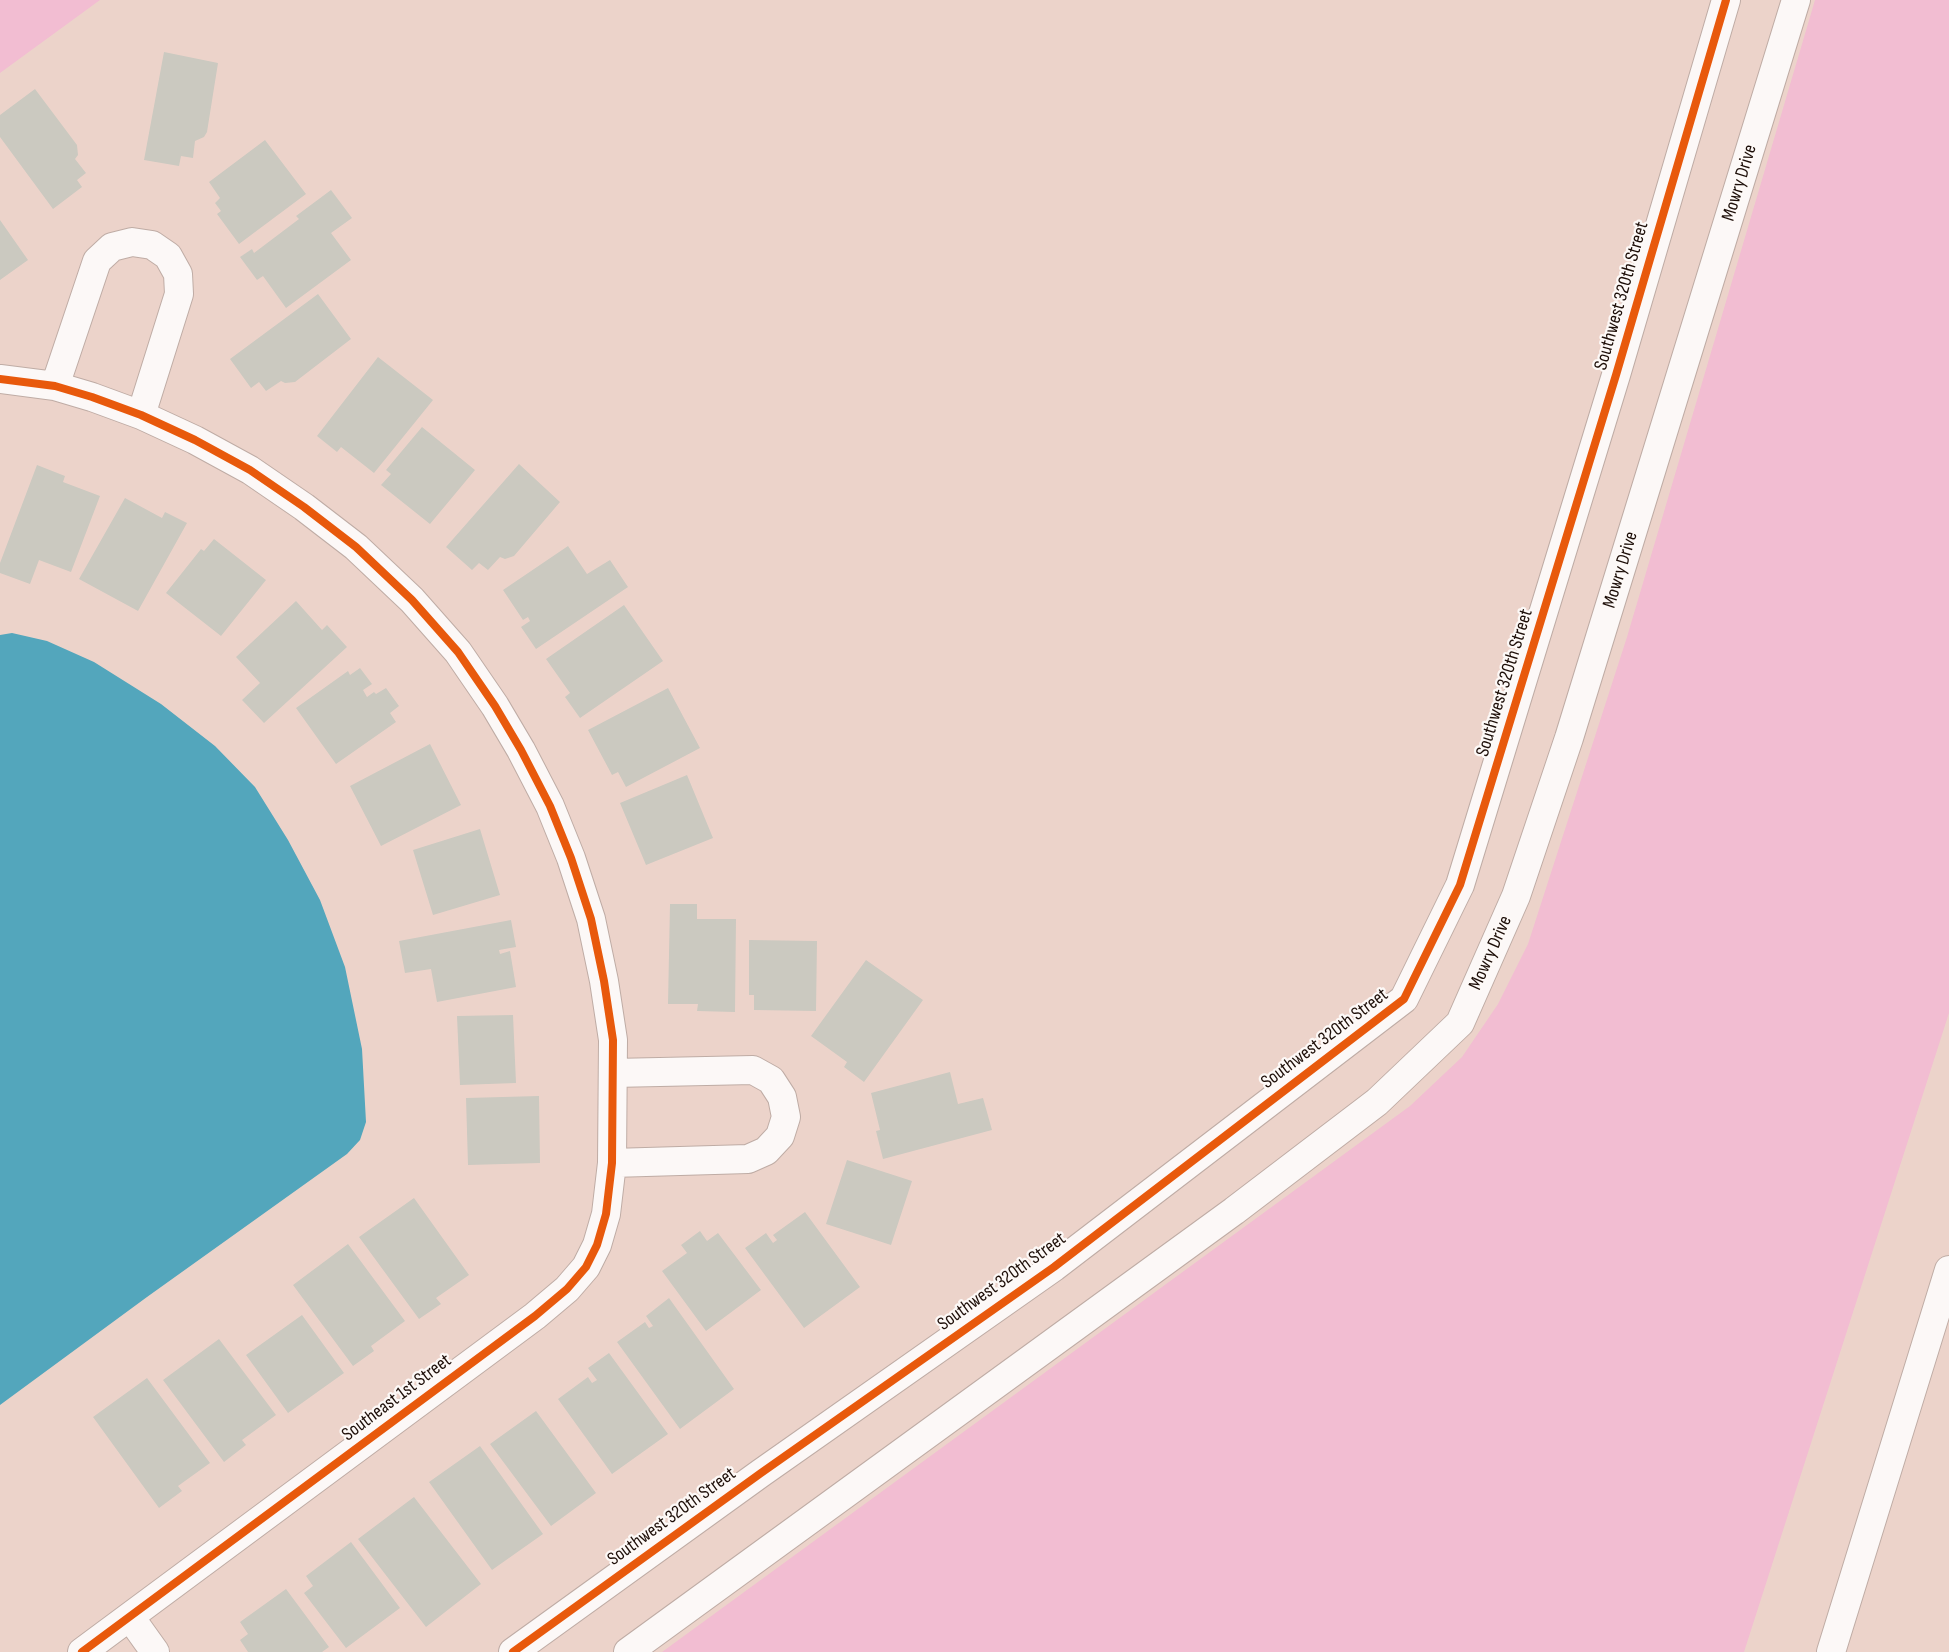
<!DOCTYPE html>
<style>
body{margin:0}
canvas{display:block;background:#ecd3ca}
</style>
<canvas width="1949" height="1652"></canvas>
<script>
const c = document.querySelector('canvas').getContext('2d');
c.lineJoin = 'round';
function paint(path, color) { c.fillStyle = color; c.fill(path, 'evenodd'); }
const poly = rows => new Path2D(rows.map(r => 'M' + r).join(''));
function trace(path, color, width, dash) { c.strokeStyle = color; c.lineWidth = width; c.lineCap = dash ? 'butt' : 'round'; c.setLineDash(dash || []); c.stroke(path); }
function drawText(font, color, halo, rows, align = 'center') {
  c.font = font + ' "Sofia Sans Condensed",sans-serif'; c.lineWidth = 4.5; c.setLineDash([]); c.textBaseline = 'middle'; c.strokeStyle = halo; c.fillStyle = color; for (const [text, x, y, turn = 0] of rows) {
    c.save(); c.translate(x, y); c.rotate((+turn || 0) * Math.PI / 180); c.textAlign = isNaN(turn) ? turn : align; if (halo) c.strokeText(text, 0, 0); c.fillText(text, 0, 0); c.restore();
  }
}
paint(poly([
 [0,0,100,0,0,73],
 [1815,0,1949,0,1949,1013,1744,1652,662,1652,1410,1106,1462,1057,1498,1004,1528,944,1627,637]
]), '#f2bdd2');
paint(poly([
 [12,633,47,641,94,662,161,704,215,746,255,787,288,840,320,900,345,967,362,1049,366,1122,360,1140,347,1154,147,1297,0,1405,0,635]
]), '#53a6bc');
paint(poly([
 [164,52,218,63,207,132,204,137,195,141,193,158,181,156,179,166,144,160],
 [35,89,77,145,78,155,75,159,86,173,77,180,82,187,53,209,0,137,0,115],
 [265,140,306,194,239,244,217,214,221,211,215,203,220,198,209,182],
 [331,190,352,218,331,233,351,260,286,308,263,276,257,280,240,257,252,249,254,253,299,219,296,216],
 [0,220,28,260,0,280],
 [318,294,351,339,295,382,285,383,281,381,266,391,259,382,251,388,230,359],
 [378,357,433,400,374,473,341,447,337,452,317,436],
 [422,427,475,470,430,524,381,485,391,474,386,470],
 [519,464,560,502,514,556,505,559,500,557,488,570,479,563,472,570,446,547],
 [37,465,65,476,63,482,100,496,71,572,39,560,30,584,0,573,0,563],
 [125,498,162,518,165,512,187,523,138,611,79,579],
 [214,539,266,580,221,636,166,593,201,549,204,551],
 [568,546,587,574,610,560,628,587,536,649,521,627,530,621,528,617,523,620,503,590],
 [296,601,322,630,327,625,347,647,264,723,242,700,260,683,236,657],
 [624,605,663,661,580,718,565,697,570,693,546,659],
 [360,668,372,684,363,690,367,697,374,692,376,694,386,688,399,706,390,713,396,722,336,764,296,708,348,671,350,675],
 [668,688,700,748,626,787,618,772,612,775,588,730],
 [430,744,461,805,381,846,350,786],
 [687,775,713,838,646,865,620,803],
 [480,829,500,895,433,915,413,850],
 [670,904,697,904,697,919,736,919,735,1012,697,1011,698,1004,668,1004],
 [511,920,516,947,499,950,500,954,510,951,516,987,437,1002,431,969,405,973,399,941],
 [749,940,817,941,816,1011,754,1010,754,995,749,995],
 [866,960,923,1000,864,1082,844,1067,847,1062,811,1036],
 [513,1015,516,1083,460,1085,457,1016],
 [950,1072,958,1104,983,1098,992,1130,883,1159,876,1131,880,1130,871,1093],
 [539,1096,540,1163,468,1165,466,1098],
 [847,1160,912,1181,891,1245,826,1224],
 [414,1198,469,1275,436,1298,441,1304,419,1319,359,1237],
 [805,1212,860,1287,804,1328,745,1248,766,1233,773,1243,777,1240,773,1235],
 [700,1231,707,1241,718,1233,761,1290,706,1331,662,1271,687,1253,681,1245],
 [348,1244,405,1321,371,1346,374,1351,353,1366,293,1285],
 [669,1298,734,1389,680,1429,617,1342,645,1322,649,1328,653,1326,646,1316],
 [302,1315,344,1373,288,1413,246,1355],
 [219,1339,276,1415,242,1440,246,1445,224,1462,163,1380],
 [609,1353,668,1434,612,1474,558,1399,588,1377,592,1383,597,1380,588,1368],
 [147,1378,210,1463,178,1486,182,1491,159,1508,93,1417],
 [536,1411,596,1493,551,1526,490,1444],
 [480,1446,543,1534,492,1570,429,1482],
 [414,1497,481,1584,426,1627,358,1539],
 [351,1542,400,1608,346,1648,304,1593,313,1586,306,1576],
 [286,1589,329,1647,322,1652,248,1652,240,1640,248,1634,240,1622]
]), '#cbc9c0');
const street = poly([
 [0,379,55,386,92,397,141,415,195,440,250,470,304,507,356,547,412,600,458,652,495,706,521,750,550,806,571,858,591,919,604,981,613,1040,612,1163,606,1214,597,1245,586,1267,567,1289,535,1316,82,1652],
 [55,386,97,261,112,247,132,242,152,245,168,256,178,274,179,294,141,415],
 [612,1163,748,1159,766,1151,780,1136,786,1117,782,1097,771,1080,753,1070,613,1073],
 [130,1617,155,1652]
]);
const secondary = poly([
 [513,1652,761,1473,1054,1267,1404,999,1460,885,1616,375,1726,0],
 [628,1652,1234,1211,1377,1102,1460,1023,1516,896,1569,738,1796,0]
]);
const highway = poly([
 [1831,1652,1949,1270]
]);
trace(street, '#bfaca5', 30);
trace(secondary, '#bfaca5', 30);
trace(highway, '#bfaca5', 30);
trace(street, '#fcf8f7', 28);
trace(secondary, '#fcf8f7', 28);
trace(highway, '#fcf8f7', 28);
trace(poly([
 [0,379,55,386,92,397,141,415,195,440,250,470,304,507,356,547,412,600,458,652,495,706,521,750,550,806,571,858,591,919,604,981,613,1040,612,1163,606,1214,597,1245,586,1267,567,1289,535,1316,82,1652],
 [513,1652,761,1473,1054,1267,1404,999,1460,885,1616,375,1726,0]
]), '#e8590c', 8);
drawText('19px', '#1d0e08', '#fdf9f7', [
 ["Mowry Drive",1740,183,-73],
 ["Southwest 320th Street",1622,296,-74],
 ["Mowry Drive",1621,570,-73],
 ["Southwest 320th Street",1505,683,-73],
 ["Mowry Drive",1491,953,-66],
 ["Southwest 320th Street",1325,1039,-37],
 ["Southwest 320th Street",1002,1282,-36],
 ["Southeast 1st Street",397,1398,-37],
 ["Southwest 320th Street",672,1517,-36]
]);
</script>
